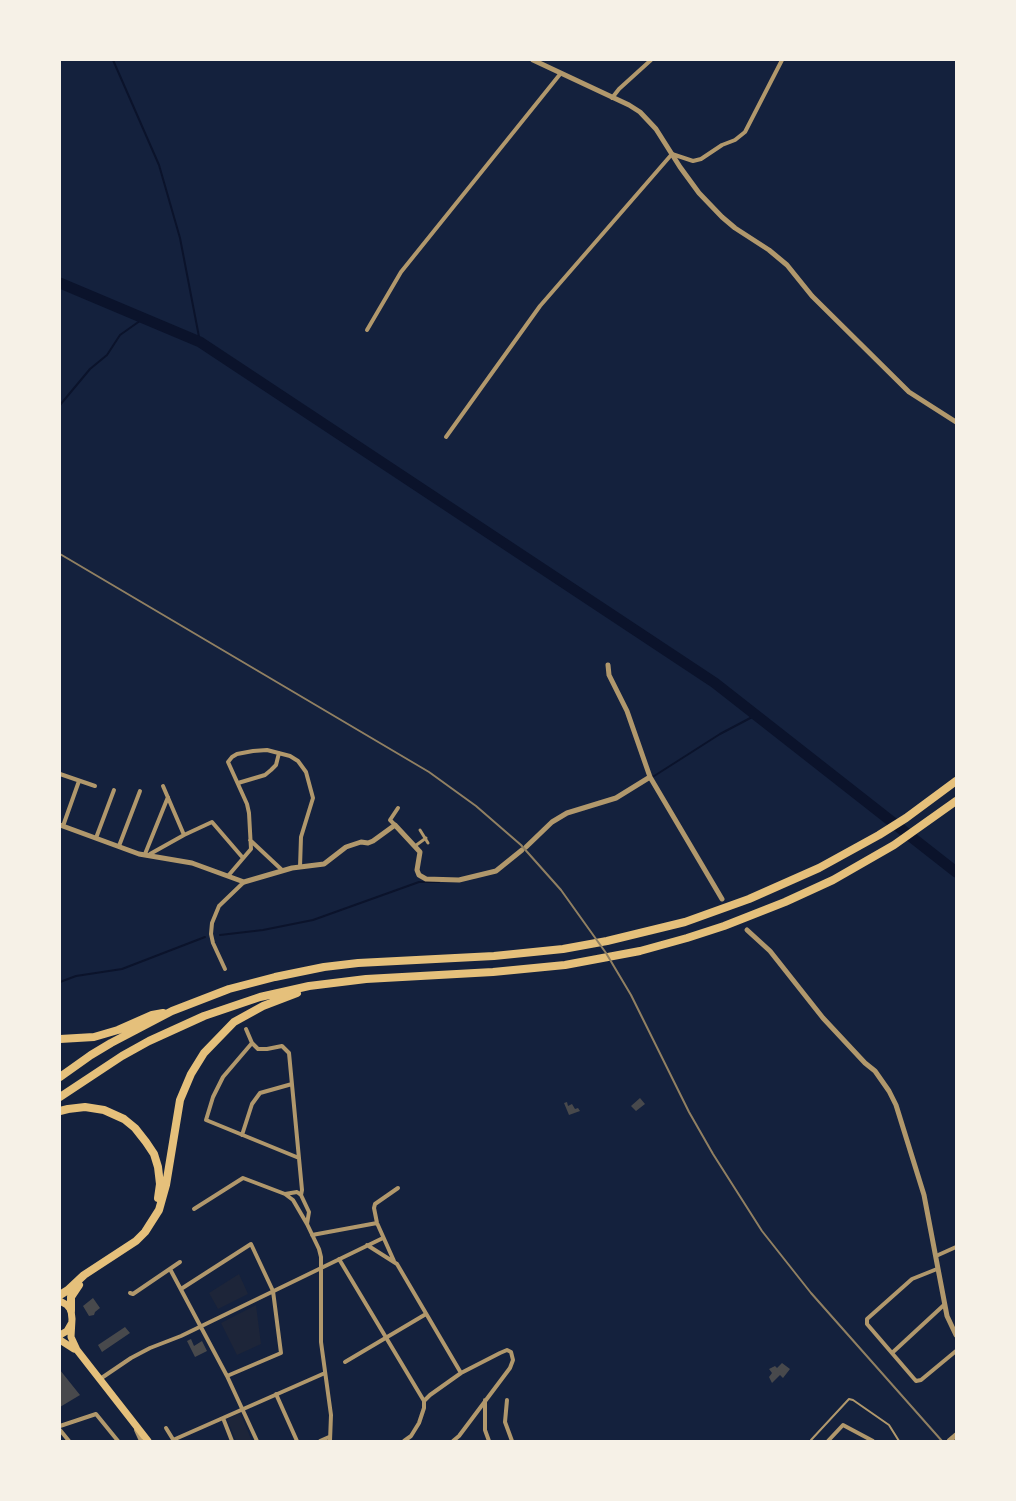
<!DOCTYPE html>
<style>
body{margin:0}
#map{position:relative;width:1016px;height:1501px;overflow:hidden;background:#14213d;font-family:Montserrat,sans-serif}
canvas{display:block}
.frame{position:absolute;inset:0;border:61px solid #f6f1e7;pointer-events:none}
</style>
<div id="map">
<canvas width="1016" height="1501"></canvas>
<div class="frame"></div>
</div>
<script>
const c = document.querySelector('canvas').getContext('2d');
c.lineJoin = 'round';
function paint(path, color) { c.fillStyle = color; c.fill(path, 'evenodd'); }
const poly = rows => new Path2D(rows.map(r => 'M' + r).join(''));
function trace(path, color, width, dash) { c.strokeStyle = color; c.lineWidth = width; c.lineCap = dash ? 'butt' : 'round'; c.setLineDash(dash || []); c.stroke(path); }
paint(poly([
 [239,1274,248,1294,218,1309,209,1293],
 [256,1305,261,1344,237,1355,221,1323],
 [240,1413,252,1441,236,1441,227,1419]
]), '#1d2539');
trace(poly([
 [113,60,159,165,180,238,200,342],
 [60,405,90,369,107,355,120,335,144,318],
 [651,778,720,734,756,715],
 [220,935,263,930,313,920,419,882,439,882],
 [60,982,76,976,122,969,205,937]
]), '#0b132b', 2);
trace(poly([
 [60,283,200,342,715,683,956,872]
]), '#0b132b', 11);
paint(poly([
 [640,1098,645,1104,636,1111,631,1106],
 [567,1102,568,1106,572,1104,575,1109,578,1108,580,1111,569,1115,564,1103],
 [93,1298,100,1308,95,1312,94,1315,89,1316,83,1306],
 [125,1327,130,1333,102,1352,98,1345],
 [191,1339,194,1346,202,1341,207,1351,195,1357,187,1341],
 [782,1363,790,1369,783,1378,780,1375,772,1383,769,1377,772,1373,769,1369,775,1366,777,1368],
 [60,1370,80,1395,60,1407]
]), '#48494c');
trace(poly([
 [811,1440,849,1399,853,1400,889,1425,899,1441]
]), '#b1986c', 2);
trace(poly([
 [420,830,428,843],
 [415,846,426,838]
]), '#b1986c', 3);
trace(poly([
 [612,98,619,89,651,60],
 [367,330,401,272,561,73],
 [446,437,540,306,672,154,693,161,701,159,722,145,735,140,745,132,782,60],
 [60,774,95,786],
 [238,783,265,775,271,770,276,765,279,753],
 [163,786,184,835],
 [395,825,390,820,398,808],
 [63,826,79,781],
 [96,838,114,790],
 [250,840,282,870],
 [119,846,140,791],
 [145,854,168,797],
 [150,854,184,835,212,822,243,858],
 [228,876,251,849,249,813,247,804,228,762,232,757,237,754,253,751,267,750,290,756,298,761,306,772,313,798,301,837,300,867],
 [225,969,213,943,211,934,212,923,219,906,244,882],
 [246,1029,252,1043,258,1049,267,1049,282,1046,289,1053,302,1190,301,1195],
 [252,1043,223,1077,213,1097,206,1120,299,1158],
 [242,1135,252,1104,260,1093,292,1084],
 [285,1194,297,1192,301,1195,309,1212,307,1224],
 [194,1209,243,1178,285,1194,293,1200,307,1224,319,1249,321,1257,321,1342,331,1415,330,1441],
 [312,1235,377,1223],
 [367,1245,397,1264,461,1373],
 [936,1256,956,1247],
 [339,1259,424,1401],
 [394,1261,377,1223,374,1208,375,1204,398,1188],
 [170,1269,227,1376,257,1441],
 [937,1269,912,1279,867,1319,867,1324,916,1381,921,1380,956,1351],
 [181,1289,251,1244,273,1291,281,1353,227,1376],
 [130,1293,133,1294,180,1262],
 [892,1353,945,1304],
 [345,1362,426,1314],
 [100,1379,131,1358,150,1348,181,1336,383,1238],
 [276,1394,297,1441],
 [485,1400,485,1430,489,1441],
 [507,1400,505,1422,512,1441],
 [223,1418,232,1441],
 [60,1426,96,1414,118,1441],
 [166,1428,174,1441],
 [60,1430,69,1441],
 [136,1430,141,1441],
 [173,1440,325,1373],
 [320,1441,329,1437],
 [404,1441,411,1436,419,1423,424,1408,424,1401,430,1395,461,1373,500,1353,507,1350,511,1352,513,1360,510,1368,459,1436,453,1441],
 [828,1441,843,1425,873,1441]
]), '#b1986c', 4);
trace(poly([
 [533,60,629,105,640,112,656,129,680,167,699,193,722,217,735,228,769,250,787,265,812,296,909,392,956,422],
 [608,665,609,675,627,711,650,777,722,899],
 [60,825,139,854,192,863,244,882,292,868,324,864,346,847,361,842,368,843,373,841,395,825,420,852,417,870,419,875,426,879,459,880,496,871,522,850],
 [526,847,552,822,567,813,616,798,650,777],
 [747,930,770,951,823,1018,865,1063,875,1071,889,1091,896,1105,924,1195,947,1316,956,1335],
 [949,1441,956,1435]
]), '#b1986c', 5);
trace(poly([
 [60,1301,67,1305,71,1310,72,1319,71,1337,77,1350,148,1441],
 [60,1335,67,1331,71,1324],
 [60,1340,74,1349]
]), '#e5c07b', 7);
trace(poly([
 [60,1039,94,1037,118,1030,152,1015,163,1013],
 [60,1077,91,1055,111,1043,172,1011,229,989,275,977,324,967,358,963,494,956,563,949,607,941,685,922,749,899,819,868,879,835,906,818,956,781],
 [60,1097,122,1056,149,1041,204,1016,260,997,309,986,366,979,493,972,565,965,640,951,687,938,724,926,785,902,833,880,894,845,956,801],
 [60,1111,68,1109,85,1107,104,1110,124,1119,135,1128,146,1142,154,1154,158,1167,160,1184,158,1198],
 [60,1295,68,1290,84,1275,136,1241,145,1232,159,1210,166,1185,180,1100,191,1074,204,1053,234,1022,263,1006,297,993],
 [71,1310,71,1297,79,1285]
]), '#e5c07b', 8);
trace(poly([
 [60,554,429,772,476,806,521,845,561,890,606,953,631,995,689,1112,713,1154,762,1231,811,1293,942,1441]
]), '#918062', 2);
</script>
